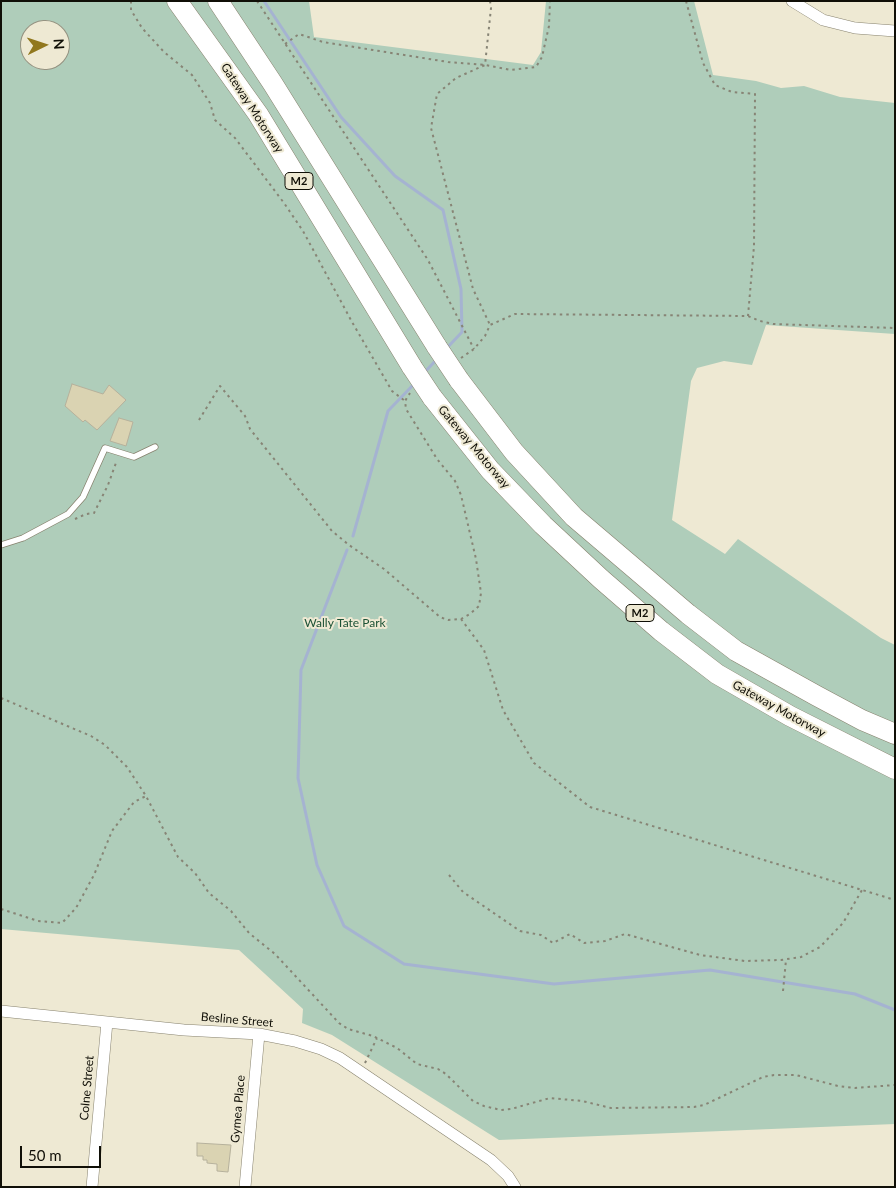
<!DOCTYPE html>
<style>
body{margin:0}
#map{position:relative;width:896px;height:1188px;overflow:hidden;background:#eee9d3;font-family:Lato,sans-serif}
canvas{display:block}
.frame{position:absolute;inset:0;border:2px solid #100f07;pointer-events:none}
.north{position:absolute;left:20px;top:20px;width:50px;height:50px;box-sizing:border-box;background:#eee9d3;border:1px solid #959281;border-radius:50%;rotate:86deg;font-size:14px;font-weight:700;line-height:20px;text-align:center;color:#100f07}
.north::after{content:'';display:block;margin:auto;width:18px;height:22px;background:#91781e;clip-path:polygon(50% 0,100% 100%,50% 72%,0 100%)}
.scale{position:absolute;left:20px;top:1146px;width:81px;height:22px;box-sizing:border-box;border:2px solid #100f07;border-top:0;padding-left:6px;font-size:15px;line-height:18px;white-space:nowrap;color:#100f07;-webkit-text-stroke:4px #eee9d3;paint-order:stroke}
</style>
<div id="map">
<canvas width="896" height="1188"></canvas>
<div class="frame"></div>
<div class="north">N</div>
<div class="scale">50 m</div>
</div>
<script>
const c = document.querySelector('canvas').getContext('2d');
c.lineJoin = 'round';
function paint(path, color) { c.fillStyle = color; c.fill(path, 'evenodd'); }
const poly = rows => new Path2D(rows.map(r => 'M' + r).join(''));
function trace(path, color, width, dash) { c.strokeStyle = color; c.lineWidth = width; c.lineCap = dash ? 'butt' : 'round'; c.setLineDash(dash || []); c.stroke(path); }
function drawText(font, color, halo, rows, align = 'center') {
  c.font = font + ' Lato,sans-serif'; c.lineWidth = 4; c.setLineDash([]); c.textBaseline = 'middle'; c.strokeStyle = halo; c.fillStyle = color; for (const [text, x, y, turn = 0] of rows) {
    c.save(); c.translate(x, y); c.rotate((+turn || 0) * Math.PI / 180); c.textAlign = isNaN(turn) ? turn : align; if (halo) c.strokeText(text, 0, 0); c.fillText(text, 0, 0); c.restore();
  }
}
paint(poly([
 [1,1,309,1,314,37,533,65,541,52,546,1,694,1,713,75,756,81,781,88,804,86,840,97,895,103,895,334,766,325,752,365,724,361,697,368,691,381,672,520,725,554,738,539,881,638,895,645,895,1124,499,1140,332,1035,302,1023,303,1009,239,950,1,929],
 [30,30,60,30,60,60,30,60]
]), '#afcdba');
trace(poly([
 [264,1,341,117,395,176,443,210,461,289,462,332,446,349],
 [424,373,437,359],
 [353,536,388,411,415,383],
 [347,550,301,670,298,778,317,865,344,926,404,964,554,984,710,970,855,994,895,1010]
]), '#a5b3d1', 3);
const building = poly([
 [72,384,103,394,109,385,126,400,97,430,85,420,83,422,65,406,72,384],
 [119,418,133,422,126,446,110,441,119,418],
 [197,1143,231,1145,228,1172,217,1171,217,1164,207,1163,207,1160,203,1160,203,1156,197,1156,197,1143]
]);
paint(building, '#dad3b2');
trace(building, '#b6b19c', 1);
const service = poly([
 [1,545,23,538,68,514,83,497,105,448,134,457,155,447]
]);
const minor = poly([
 [792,1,823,20,855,28,895,31],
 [1,1011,184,1030,259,1034,295,1041,321,1049,340,1058,491,1160,508,1176,515,1187],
 [92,1187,107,1022],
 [245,1187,259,1034]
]);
const motorway = poly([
 [177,1,258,114,412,367],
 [218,1,273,84,437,347],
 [459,380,514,452,574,517,688,614,736,651,817,696,862,720,895,734],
 [432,397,490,470,543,525,601,579,661,631,717,674,790,716,895,769]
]);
trace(service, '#87826e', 7);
trace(minor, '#87826e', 12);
trace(motorway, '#87826e', 21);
trace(poly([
 [131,1,131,10,142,28,164,52,192,75,210,103,215,120,235,138,284,203,303,231,352,322,392,391,405,401],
 [257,1,428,260,474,349],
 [490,1,491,8,485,65,456,78,437,94,431,128,473,289,490,325],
 [686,1,703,63,715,85,732,92,755,94,754,246,748,316],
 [285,44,299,34,323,42,448,62,485,65,511,70,536,67,542,57,549,26,550,1],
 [461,358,474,349,485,336,490,325,515,314,748,316,760,321,773,324,895,328],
 [199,420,220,386,245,416,250,429,332,531,349,545,384,569,440,617,448,620,461,619,470,614,479,606,481,593,476,559,461,495,455,481,437,459,406,409,405,401,410,393],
 [75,519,86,514,94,513,108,485,117,460],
 [461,619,484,650,503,710,534,763,590,807,895,900],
 [1,698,91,736,105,745,127,767,146,796,178,857,195,873,209,893,231,911,249,933,275,954,339,1023,348,1029,373,1036,397,1048,417,1064,438,1069,446,1074,473,1101,484,1106,501,1110,511,1109,550,1098,582,1101,611,1108,694,1107,704,1105,763,1077,774,1075,796,1075,838,1086,855,1088,895,1085],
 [449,875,463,892,520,931,541,935,553,943,570,934,584,943,605,941,625,934,700,955,745,961,781,960,801,957,820,947,843,923,862,890],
 [1,909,38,921,62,923,76,908,94,875,112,831,134,802,146,796],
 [783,991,786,960],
 [365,1063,377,1038]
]), '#878475', 2, [2.5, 4]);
trace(service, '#fff', 5.5);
trace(minor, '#fff', 11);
trace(motorway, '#fff', 20);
const motorwayBridge = poly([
 [437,347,459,380],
 [412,367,432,397]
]);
trace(motorwayBridge, '#87826e', 21, []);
trace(motorwayBridge, '#fff', 20);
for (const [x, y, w] of [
 [299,181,28],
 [640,613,28]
]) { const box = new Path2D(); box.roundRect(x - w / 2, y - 8.5, w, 17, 4); c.fillStyle = '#eee9d3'; c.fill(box); trace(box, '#100f07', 1); }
drawText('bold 11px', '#100f07', null, [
 ["M2",299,181],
 ["M2",640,613]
]);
drawText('12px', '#100f07', '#eee9d3', [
 ["Gateway Motorway",252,108,57],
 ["Gateway Motorway",474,447,50],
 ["Gateway Motorway",779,709,29],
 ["Besline Street",237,1020,5],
 ["Colne Street",87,1088,-85],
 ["Gymea Place",238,1109,-85]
]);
drawText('12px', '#1c5236', '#eee9d3', [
 ["Wally Tate Park",345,623]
]);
</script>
